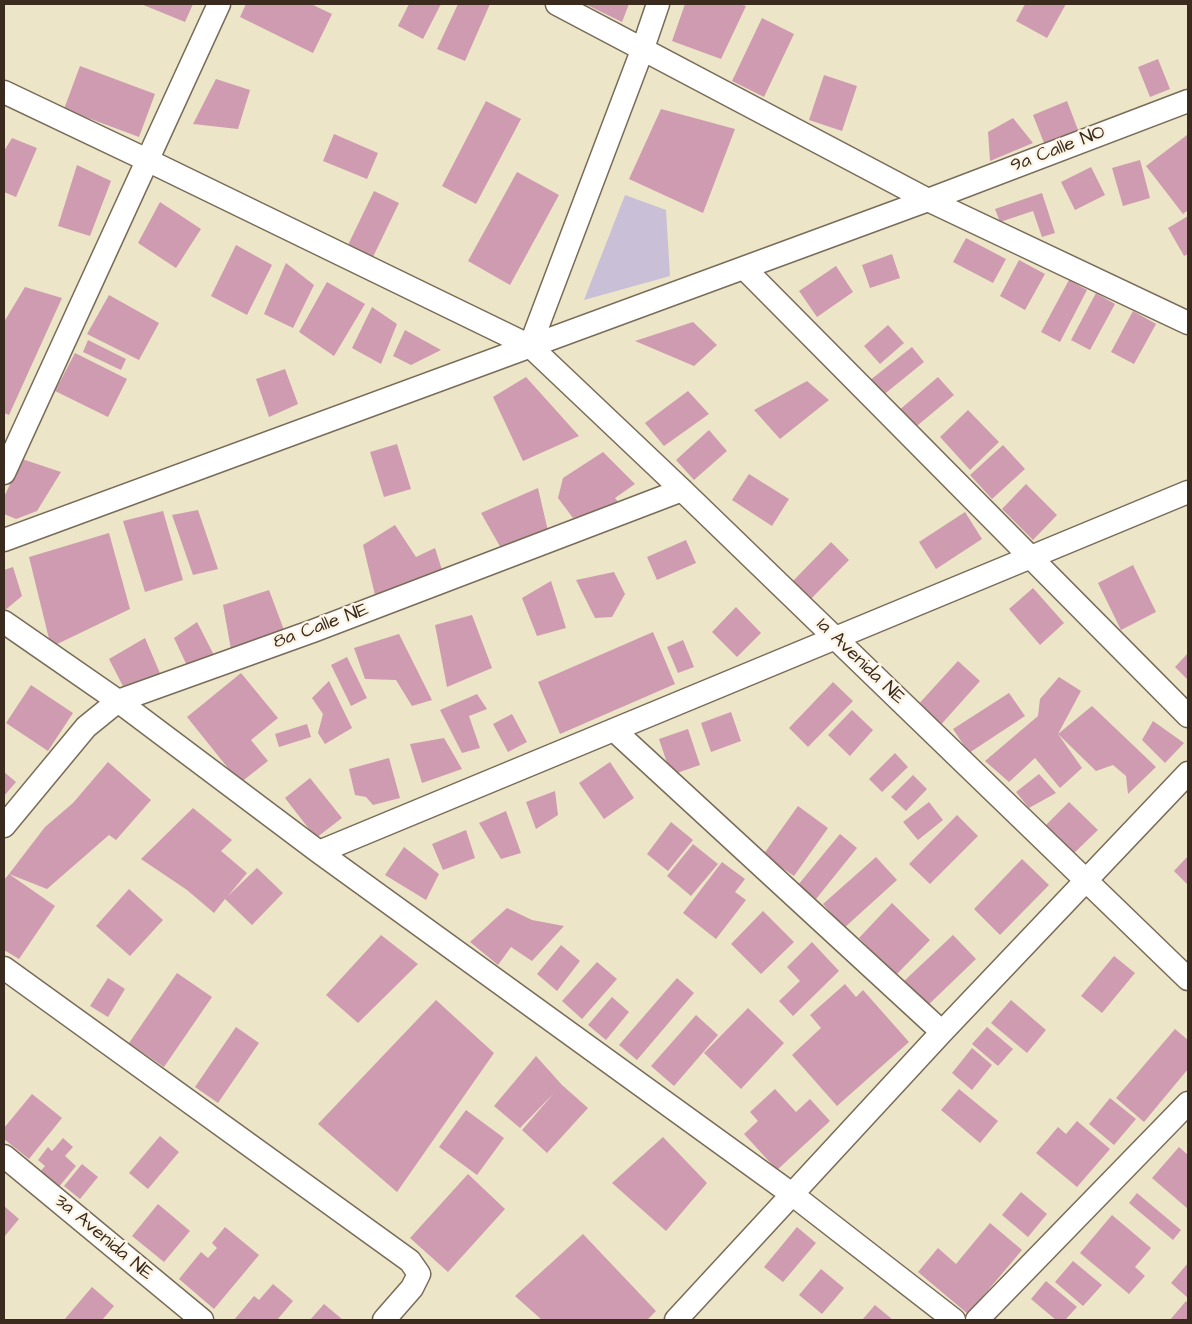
<!DOCTYPE html>
<style>
body{margin:0}
#map{position:relative;width:1192px;height:1324px;overflow:hidden;background:#ece5c7;font-family:"Architects Daughter",sans-serif}
canvas{display:block}
.frame{position:absolute;inset:0;border:5px solid #3b2a1e;pointer-events:none}
</style>
<div id="map">
<canvas width="1192" height="1324"></canvas>
<div class="frame"></div>
</div>
<script>
const c = document.querySelector('canvas').getContext('2d');
c.lineJoin = 'round';
function paint(path, color) { c.fillStyle = color; c.fill(path, 'evenodd'); }
const poly = rows => new Path2D(rows.map(r => 'M' + r).join(''));
function trace(path, color, width, dash) { c.strokeStyle = color; c.lineWidth = width; c.lineCap = dash ? 'butt' : 'round'; c.setLineDash(dash || []); c.stroke(path); }
function drawText(font, color, halo, rows, align = 'center') {
  c.font = font + ' "Architects Daughter",sans-serif'; c.lineWidth = 5; c.setLineDash([]); c.textBaseline = 'middle'; c.strokeStyle = halo; c.fillStyle = color; for (const [text, x, y, turn = 0] of rows) {
    c.save(); c.translate(x, y); c.rotate((+turn || 0) * Math.PI / 180); c.textAlign = isNaN(turn) ? turn : align; if (halo) c.strokeText(text, 0, 0); c.fillText(text, 0, 0); c.restore();
  }
}
paint(poly([
 [625,195,666,210,670,276,584,300]
]), '#c9bfd7');
paint(poly([
 [141,4,193,4,185,22],
 [246,4,311,4,332,14,313,53,240,17],
 [409,4,441,4,423,39,398,26],
 [458,4,490,4,465,61,437,49],
 [585,4,629,4,622,22],
 [685,4,739,4,746,6,721,59,672,41],
 [1025,4,1066,4,1047,38,1016,21],
 [762,18,794,34,764,97,732,81],
 [1158,59,1170,89,1150,97,1138,67],
 [80,66,155,94,139,137,64,109],
 [824,75,857,86,842,131,809,120],
 [216,79,250,90,238,129,193,124],
 [486,101,521,119,476,204,442,186],
 [1067,101,1078,130,1044,143,1033,115],
 [661,109,735,129,703,213,629,179],
 [1013,118,1033,143,990,161,988,132],
 [334,134,378,153,367,179,323,161],
 [1187,135,1188,137,1188,210,1183,214,1146,166],
 [12,138,37,148,16,197,4,192,4,151],
 [1140,160,1150,198,1123,206,1112,168],
 [77,165,111,181,90,236,58,226],
 [1091,167,1105,195,1075,210,1061,182],
 [517,172,559,195,510,285,468,261],
 [374,191,399,203,372,259,347,247],
 [1042,193,1055,233,1042,237,1033,211,1000,222,995,209],
 [160,202,201,229,176,268,138,243],
 [1188,216,1188,254,1184,256,1168,228],
 [966,238,1006,259,993,283,953,262],
 [236,245,272,265,247,315,211,296],
 [892,254,900,278,870,288,862,265],
 [1019,260,1045,274,1025,310,1000,296],
 [286,263,314,285,293,328,264,314],
 [836,266,853,292,817,317,799,291],
 [1069,280,1087,290,1060,342,1041,332],
 [327,282,365,304,334,356,299,332],
 [25,287,62,298,9,415,4,413,4,322],
 [1096,293,1115,304,1090,350,1071,340],
 [109,295,159,323,139,360,87,334],
 [372,307,397,324,381,364,352,348],
 [1133,311,1156,324,1134,364,1111,352],
 [693,322,717,345,694,366,635,341],
 [888,325,904,343,880,364,864,346],
 [405,330,441,350,411,365,393,356],
 [88,340,126,359,121,370,83,352],
 [912,347,924,362,882,396,869,381],
 [75,353,127,379,108,417,55,391],
 [285,369,298,404,269,417,256,379],
 [526,377,579,436,523,461,493,397],
 [938,377,954,395,912,430,897,412],
 [807,381,829,400,780,439,754,410],
 [688,391,709,414,664,446,645,423],
 [968,410,999,442,970,470,940,437],
 [709,430,727,451,694,480,676,460],
 [397,444,411,489,384,497,370,452],
 [1003,445,1025,469,992,499,970,475],
 [603,452,635,484,615,498,621,505,573,518,558,498,563,478],
 [22,459,61,472,37,511,16,519,4,514,4,497],
 [749,474,789,499,772,526,732,500],
 [1026,484,1057,515,1033,540,1002,509],
 [538,488,548,531,502,550,481,513],
 [198,510,218,569,193,575,172,515],
 [163,511,183,580,145,592,123,521],
 [965,512,982,539,936,569,919,542],
 [395,525,416,557,435,548,443,573,375,595,363,545],
 [109,533,130,609,51,647,29,557],
 [686,540,696,563,657,580,647,557],
 [831,542,849,560,809,601,791,583],
 [1133,565,1156,612,1121,630,1098,583],
 [13,567,22,596,4,611,4,570],
 [614,572,625,594,612,617,595,618,576,580],
 [551,581,566,628,537,636,522,598],
 [1033,588,1064,623,1040,645,1009,609],
 [269,590,284,630,232,655,223,605],
 [736,607,761,633,737,657,712,632],
 [472,615,492,668,447,687,435,625],
 [197,622,215,657,189,670,174,638],
 [653,632,675,684,560,734,538,682],
 [399,634,432,700,412,706,396,680,365,679,354,648],
 [145,638,162,678,126,692,109,659],
 [683,640,694,667,678,673,667,647],
 [1188,653,1188,680,1175,667],
 [347,657,367,698,351,706,331,665],
 [958,661,980,681,938,728,916,707],
 [241,673,278,718,251,740,268,761,240,783,187,717],
 [1059,677,1081,691,1058,734,1092,706,1156,767,1128,794,1126,776,1113,765,1096,771,1058,734,1082,768,1060,788,1035,758,1009,782,985,761,1038,716,1040,699],
 [329,681,352,728,325,744,318,733,323,714,312,698],
 [833,682,853,701,808,747,789,728],
 [31,685,73,713,48,751,6,723],
 [1009,693,1025,716,969,753,953,729],
 [477,694,487,709,469,716,480,748,462,753,440,710],
 [852,710,873,730,850,756,828,735],
 [731,712,741,741,711,752,701,723],
 [512,714,527,742,508,752,493,724],
 [1153,721,1184,743,1165,763,1142,740],
 [307,724,311,737,279,747,275,734],
 [688,729,700,765,671,775,659,739],
 [444,738,462,769,422,783,410,744],
 [895,753,908,767,882,792,869,779],
 [389,758,400,798,373,805,366,797,355,795,349,769],
 [108,762,151,800,116,840,109,835,47,889,9,874,45,827,73,803],
 [610,762,634,798,604,819,579,783],
 [4,772,16,782,4,796],
 [1039,774,1056,793,1029,808,1016,792],
 [913,775,927,789,906,811,891,797],
 [310,778,342,818,316,838,285,798],
 [555,791,558,815,536,829,526,802],
 [929,802,943,820,918,840,903,822],
 [1069,802,1098,830,1073,854,1045,826],
 [798,806,828,828,794,876,763,855],
 [193,808,232,840,221,851,247,873,228,896,257,868,283,893,252,925,225,899,214,913,187,890,141,859],
 [506,811,521,853,501,859,479,823],
 [957,815,978,836,930,884,909,864],
 [671,822,693,840,668,871,647,854],
 [466,830,475,858,443,870,432,844],
 [840,834,857,848,816,899,798,885],
 [693,844,718,864,691,896,667,876],
 [404,847,439,874,426,900,385,875],
 [1188,856,1188,885,1174,871],
 [876,857,897,880,844,928,823,904],
 [1022,859,1049,885,1000,935,974,909],
 [722,862,745,879,735,892,746,900,716,939,683,913],
 [9,874,55,906,19,959,4,950,4,880],
 [129,889,163,920,130,956,96,926],
 [892,903,930,940,896,975,859,938],
 [507,908,532,920,564,926,532,961,511,947,498,965,470,942],
 [763,911,794,942,761,974,731,944],
 [381,935,418,964,358,1023,326,995],
 [953,935,976,959,926,1007,903,982],
 [812,942,839,971,793,1016,779,1001,800,981,787,967],
 [561,945,580,961,557,991,537,974],
 [1114,956,1135,973,1102,1013,1081,996],
 [597,962,617,979,582,1019,562,1001],
 [177,973,212,997,164,1067,129,1043],
 [108,978,125,989,108,1017,90,1006],
 [677,978,694,993,637,1060,619,1045],
 [845,984,856,997,863,990,909,1042,837,1106,792,1055,821,1028,810,1015],
 [612,997,629,1012,606,1040,588,1025],
 [436,1000,494,1053,397,1192,318,1124],
 [1011,1000,1046,1030,1027,1053,991,1023],
 [748,1008,784,1043,741,1089,704,1053],
 [696,1015,718,1035,674,1086,651,1066],
 [236,1027,259,1043,218,1103,195,1087],
 [987,1027,1013,1049,998,1066,972,1044],
 [1175,1029,1188,1040,1188,1069,1144,1122,1116,1098],
 [972,1048,992,1065,972,1090,952,1073],
 [536,1056,562,1085,588,1108,547,1153,522,1130,554,1093,520,1128,494,1106],
 [775,1089,796,1112,810,1099,830,1121,777,1170,744,1134,758,1121,750,1112],
 [959,1089,998,1121,980,1143,941,1110],
 [32,1094,62,1118,29,1159,4,1139,4,1128],
 [1110,1098,1136,1119,1114,1145,1089,1124],
 [466,1110,504,1138,477,1175,439,1147],
 [1077,1121,1110,1149,1077,1187,1036,1153,1058,1127,1066,1134],
 [160,1136,179,1152,148,1189,129,1173],
 [663,1137,707,1183,666,1231,612,1183],
 [63,1138,73,1147,65,1156,76,1166,58,1188,39,1173,45,1166,38,1160,48,1147,52,1151],
 [1179,1147,1188,1155,1188,1209,1152,1178],
 [82,1164,98,1177,80,1199,64,1186],
 [468,1174,505,1209,448,1272,410,1238],
 [1021,1192,1047,1214,1028,1237,1002,1215],
 [1137,1193,1181,1230,1173,1240,1129,1203],
 [158,1204,190,1231,164,1262,132,1236],
 [4,1206,19,1219,4,1237],
 [1112,1215,1151,1248,1135,1267,1145,1276,1129,1294,1080,1253],
 [990,1223,1022,1250,968,1314,918,1272,938,1248,956,1264],
 [225,1227,259,1255,214,1309,179,1279,201,1252,208,1258,217,1248,212,1243],
 [797,1227,816,1243,783,1282,764,1267],
 [583,1234,656,1311,647,1320,542,1320,515,1296],
 [1073,1261,1102,1285,1083,1306,1055,1282],
 [1188,1263,1188,1298,1171,1283],
 [821,1269,844,1288,822,1314,799,1295],
 [1046,1281,1077,1307,1065,1320,1056,1320,1031,1299],
 [273,1284,293,1301,277,1320,234,1320,254,1296,259,1300],
 [92,1287,114,1306,102,1320,64,1320],
 [1186,1301,1188,1303,1188,1320,1170,1320],
 [324,1304,343,1320,310,1320],
 [875,1305,893,1320,862,1320]
]), '#cf9bb0');
const minor = poly([
 [557,4,928,200,1188,323],
 [4,92,147,160,530,346,682,490,1188,979],
 [744,268,1188,716],
 [530,346,643,48,658,4],
 [4,473,219,4],
 [4,540,928,200,1188,101],
 [4,622,118,701,319,852,793,1195,954,1320],
 [614,730,942,1032],
 [4,826,86,727,118,701,313,631,682,490],
 [319,852,1188,492],
 [4,968,410,1261,419,1274,412,1288,384,1320],
 [4,1156,202,1320],
 [676,1320,942,1032,1188,773],
 [977,1320,1188,1103]
]);
trace(minor, '#796b59', 25);
trace(minor, '#fff', 22);
drawText('19px', '#3b2a1e', '#fcf5e5', [
 ["9a Calle NO",1058,150,-21],
 ["8a Calle NE",321,627,-20],
 ["1a Avenida NE",860,662,44],
 ["3a Avenida NE",103,1238,40]
]);
</script>
